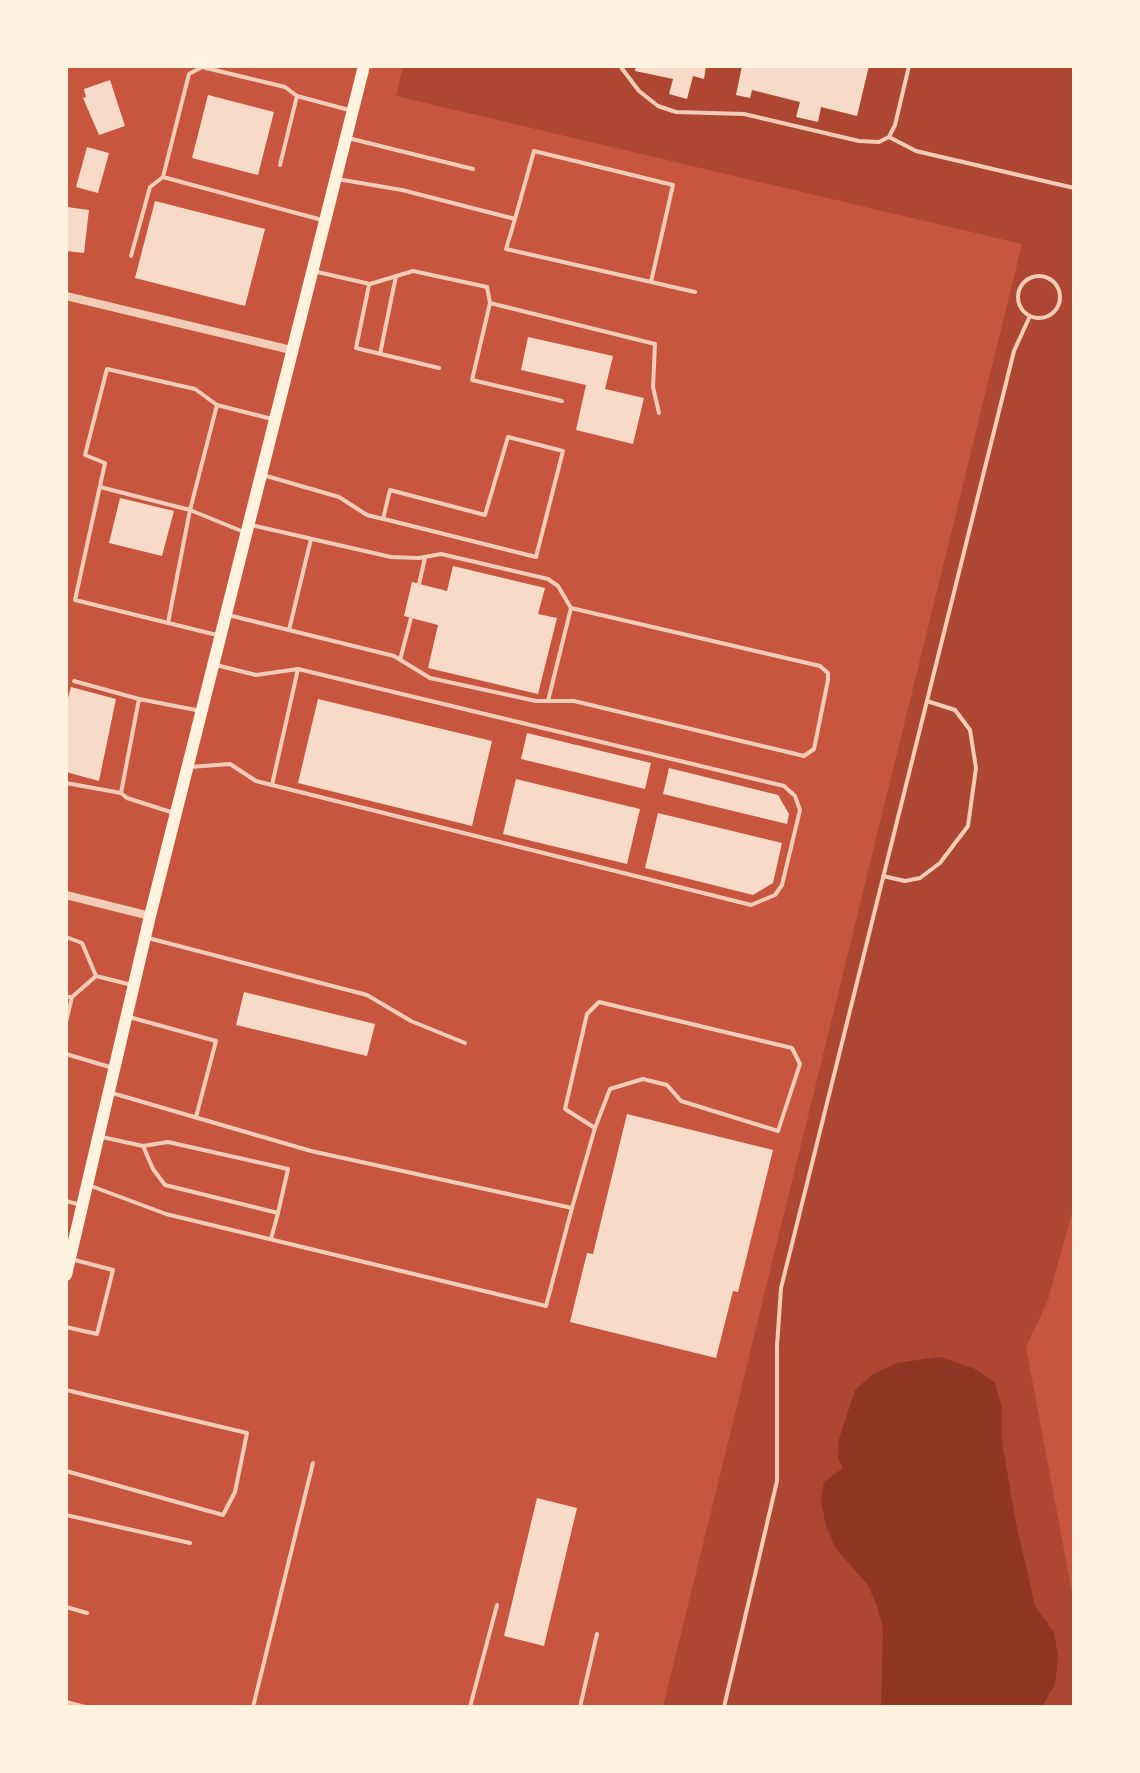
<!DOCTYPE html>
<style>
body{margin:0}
#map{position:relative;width:1140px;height:1773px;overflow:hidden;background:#c8553d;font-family:"PT Sans Narrow",sans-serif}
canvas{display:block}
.frame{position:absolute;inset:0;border:68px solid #fff3e0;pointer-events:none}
</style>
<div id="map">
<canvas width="1140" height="1773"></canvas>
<div class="frame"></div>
</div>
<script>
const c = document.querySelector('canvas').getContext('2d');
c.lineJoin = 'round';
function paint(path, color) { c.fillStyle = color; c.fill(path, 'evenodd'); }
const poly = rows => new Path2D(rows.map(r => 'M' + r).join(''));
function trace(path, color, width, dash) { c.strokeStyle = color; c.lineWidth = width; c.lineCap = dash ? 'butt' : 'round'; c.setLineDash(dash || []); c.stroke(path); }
paint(poly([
 [403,66,1074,66,1074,1205,1048,1300,1026,1347,1074,1603,1074,1707,663,1707,1022,244,396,96]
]), '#ae4732');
paint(poly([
 [940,1357,973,1368,995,1382,1002,1408,1002,1442,1016,1523,1035,1606,1054,1632,1058,1657,1055,1684,1042,1707,881,1707,883,1628,877,1606,867,1584,836,1549,826,1526,821,1501,824,1482,843,1468,838,1458,839,1439,855,1390,873,1374,896,1363]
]), '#8f3625');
paint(poly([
 [636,66,706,66,704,79,693,76,687,99,669,94,673,79,635,71],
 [742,66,869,66,857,116,821,107,818,122,796,117,800,102,752,90,750,98,736,95],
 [110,80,125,126,99,135,83,98,86,97,84,89],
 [208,95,274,112,258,175,192,158],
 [87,147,109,153,98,193,76,187],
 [155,201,265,229,245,306,135,278],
 [67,207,89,210,84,253,66,251],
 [528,337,613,356,605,389,644,398,633,444,576,430,586,385,521,370],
 [120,498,174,511,162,556,109,543],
 [453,566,545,588,538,614,557,618,538,694,428,668,438,625,404,616,412,582,447,591],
 [71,687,116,699,99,781,66,772,66,705],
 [318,699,492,741,472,826,298,783],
 [527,733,651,763,645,789,521,759],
 [669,768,778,795,789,814,787,824,663,794],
 [516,779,640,809,627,864,503,834],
 [658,813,782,843,773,883,753,895,645,868],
 [244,992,375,1024,367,1056,236,1025],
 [627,1114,773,1150,738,1292,733,1291,716,1358,570,1322,587,1253,593,1254],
 [537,1498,577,1508,544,1646,504,1636]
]), '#f7dbc8');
trace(poly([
 [620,66,639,91,658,106,676,112,744,114,859,141,879,142,889,137,895,125,909,66],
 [889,137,916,151,1074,188],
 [348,138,473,169],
 [280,165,297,96],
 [337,179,402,190,515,219,506,249,695,292],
 [515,219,534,151,673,185,651,282],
 [322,220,163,177,189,74,202,67,285,87,297,96,349,110],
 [131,256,150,187,163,177],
 [313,271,370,284,413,271,487,287,490,303,655,344,653,387,659,413],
 '1018 297a21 21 0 1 1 42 0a21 21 0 1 1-42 0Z',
 [369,285,356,348,439,368],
 [490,303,472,380,562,401],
 [380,354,396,276],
 [263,475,339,497,367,515,383,519,388,520,536,557,563,451,508,437,485,515,390,490,383,519],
 [100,487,190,510,168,623],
 [244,532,190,510,217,405,272,419],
 [419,584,425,558],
 [228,615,394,656,430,678,536,701,574,701,804,756,814,749,828,680,828,673,820,666,571,608,558,586,548,579,441,554,419,558,391,557,251,525],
 [289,630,311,539],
 [217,635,75,600,105,463,85,455,107,369,195,389,217,405],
 [400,660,411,618],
 [74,681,139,699],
 [548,701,571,608],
 [190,767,230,764,256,781,751,905,775,895,782,885,800,810,795,796,784,786,298,669,256,675,216,665],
 [66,783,121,793],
 [272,785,298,669],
 [174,813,127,798,121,793,139,699,201,711],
 [883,876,905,881,920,878,940,863,968,826,976,768,970,730,955,710,927,701],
 [66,937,82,943,96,976,132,985],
 [148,938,367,995,411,1021,465,1043],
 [66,997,72,997,96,976],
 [129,1017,216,1041,196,1117],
 [66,1022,72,997],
 [66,1054,113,1068],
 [102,1137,143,1146,168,1142,288,1169,278,1213,165,1185,153,1169,143,1146],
 [91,1186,166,1214,546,1306,572,1208,311,1151,112,1093],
 [66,1201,81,1205],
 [572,1208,595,1128,565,1109,587,1014,599,1002,792,1048,800,1064,778,1131,681,1101,667,1085,643,1079,610,1089,595,1128],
 [271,1239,278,1213],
 [66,1327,97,1334,113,1270,71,1259],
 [66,1390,247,1433,235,1492,223,1515,66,1471],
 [66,1515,190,1543],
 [66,1607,87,1613],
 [66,1702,85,1707],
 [253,1707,313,1463],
 [470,1707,497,1605],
 [580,1707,597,1634],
 [724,1707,777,1481,777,1346,781,1288,1014,351,1029,318]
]), '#f1ccb7', 4);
trace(poly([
 [66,296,291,350],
 [66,895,150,916]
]), '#f1ccb7', 8);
trace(poly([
 [66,1275,150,916,364,66]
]), '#fff3e0', 12);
</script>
